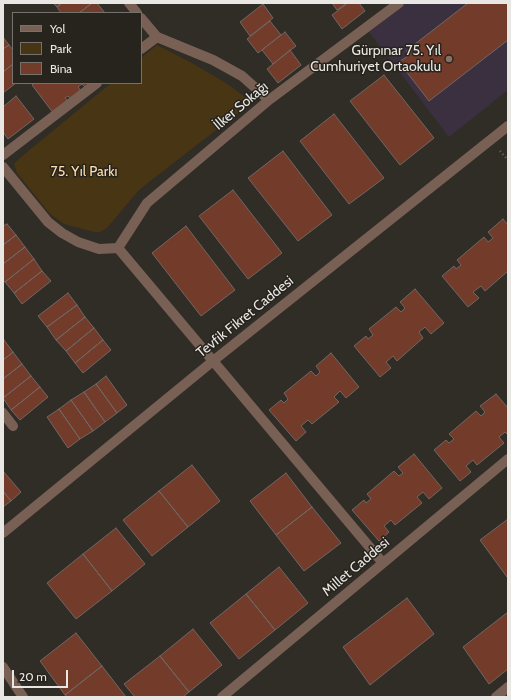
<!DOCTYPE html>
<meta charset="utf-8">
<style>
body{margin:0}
#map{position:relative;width:511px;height:700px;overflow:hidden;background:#302c26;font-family:Cabin,sans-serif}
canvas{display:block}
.frame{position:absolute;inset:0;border:4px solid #e9e7e3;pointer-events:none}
.legend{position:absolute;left:12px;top:12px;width:130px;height:72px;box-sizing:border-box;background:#27231d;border:1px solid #75716c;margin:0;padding:5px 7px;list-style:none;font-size:12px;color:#e9e7e3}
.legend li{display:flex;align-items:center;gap:8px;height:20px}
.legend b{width:20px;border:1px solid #75716c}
.scale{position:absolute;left:12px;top:670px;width:56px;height:18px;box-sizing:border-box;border:2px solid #e9e7e3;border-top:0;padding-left:5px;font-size:12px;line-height:14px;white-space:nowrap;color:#e9e7e3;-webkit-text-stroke:3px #27231d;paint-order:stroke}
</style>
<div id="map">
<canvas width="511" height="700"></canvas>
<div class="frame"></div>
<ul class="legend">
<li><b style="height:5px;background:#796055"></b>Yol</li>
<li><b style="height:11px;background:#473513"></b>Park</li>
<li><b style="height:11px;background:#733c2a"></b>Bina</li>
</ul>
<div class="scale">20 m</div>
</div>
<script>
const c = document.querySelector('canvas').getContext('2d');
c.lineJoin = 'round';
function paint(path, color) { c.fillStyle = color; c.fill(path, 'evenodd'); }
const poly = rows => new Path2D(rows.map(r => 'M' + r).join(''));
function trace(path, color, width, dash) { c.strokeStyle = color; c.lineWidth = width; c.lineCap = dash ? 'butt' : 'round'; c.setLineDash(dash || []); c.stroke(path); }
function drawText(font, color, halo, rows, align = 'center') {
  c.font = font + ' Cabin,sans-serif'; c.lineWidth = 3; c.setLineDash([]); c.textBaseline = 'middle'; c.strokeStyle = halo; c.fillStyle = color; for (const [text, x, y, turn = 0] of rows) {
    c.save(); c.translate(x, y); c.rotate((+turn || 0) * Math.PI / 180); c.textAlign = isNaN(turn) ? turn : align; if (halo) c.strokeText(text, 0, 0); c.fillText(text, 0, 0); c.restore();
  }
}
paint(poly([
 [399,3,508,3,508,90,449,137,366,28]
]), '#3b303f');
paint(poly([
 [157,45,190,62,226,83,252,102,139,190,107,228,100,232,94,232,64,224,50,214,17,173,14,164,21,157,111,83,141,83,141,58]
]), '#473513');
const building = poly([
 [53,3,62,3,57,7,53,3],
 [62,3,92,3,79,13,61,13,57,7,62,3],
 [92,3,97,3,105,13,79,13,92,3],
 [332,3,347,3,337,10,332,3],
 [348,3,359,3,365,11,342,29,332,15,348,3],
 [468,3,508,3,508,40,429,101,399,62,409,55,406,51,468,3],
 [263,4,273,18,250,36,240,22,263,4],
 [270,21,281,35,258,53,247,39,270,21],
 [285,32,296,46,273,64,262,50,285,32],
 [3,37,9,45,3,49,3,37],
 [9,45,13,50,13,64,3,72,3,49,9,45],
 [290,50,301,65,278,83,267,69,290,50],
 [13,64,13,83,16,83,3,93,3,72,13,64],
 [384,75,434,138,400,165,350,101,384,75],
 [35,83,91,83,85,87,82,84,78,87,81,91,71,99,68,96,65,98,69,102,54,114,32,85,35,83],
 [16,96,34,119,8,139,3,132,3,107,16,96],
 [334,114,384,178,349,204,300,141,334,114],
 [283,151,332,215,298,241,248,178,283,151],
 [233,190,282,253,248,279,199,216,233,190],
 [503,219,508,225,508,271,485,291,481,286,473,292,479,298,468,307,442,276,454,266,456,269,461,265,457,260,484,237,488,242,493,238,488,232,503,219],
 [7,224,16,235,3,245,3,226,7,224],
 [186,226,235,290,201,316,152,253,186,226],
 [16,235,25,247,3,264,3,245,16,235],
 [25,247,34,259,5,282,3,280,3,264,25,247],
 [34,259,42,271,14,293,5,282,34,259],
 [42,271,51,281,22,304,14,293,42,271],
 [415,289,444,323,431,334,425,327,419,332,423,338,397,361,393,356,386,362,391,368,380,377,354,346,366,336,368,339,373,335,369,329,396,307,401,312,405,308,400,302,415,289],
 [68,293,77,305,47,327,38,316,68,293],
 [77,305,85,317,56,340,47,327,77,305],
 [85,317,94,328,66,351,56,340,85,317],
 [94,328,103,340,75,363,66,351,94,328],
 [4,340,13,352,3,360,3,341,4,340],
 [103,340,111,350,83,373,75,363,103,340],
 [13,352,22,364,3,379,3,360,13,352],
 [331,353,359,387,346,398,340,391,334,397,339,402,312,424,308,420,301,426,306,432,296,441,269,410,281,400,284,403,288,399,284,393,311,371,316,376,320,372,316,366,331,353],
 [22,364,31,376,3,398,3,379,22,364],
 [31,376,40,387,11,410,3,398,31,376],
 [106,376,127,405,117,413,96,384,106,376],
 [96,384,117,413,105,422,84,392,96,384],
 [40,387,48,397,20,420,11,410,40,387],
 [84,392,105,422,93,431,71,400,84,392],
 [496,394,508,408,508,435,505,432,499,437,504,443,477,465,473,460,466,466,471,472,460,481,434,450,446,440,449,443,454,439,449,434,476,411,481,416,485,412,480,406,496,394],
 [71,400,93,431,80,439,59,409,71,400],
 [59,409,80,439,68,448,47,417,59,409],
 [414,454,442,488,429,499,423,492,417,497,422,503,395,525,391,520,384,526,389,532,379,541,352,510,364,500,366,503,371,499,367,494,394,471,399,476,403,473,398,467,414,454],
 [192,465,220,501,188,527,159,491,192,465],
 [3,471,21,492,11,501,3,491,3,471],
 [286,473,312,507,276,535,250,501,286,473],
 [3,491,11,501,3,507,3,491],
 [159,491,188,527,152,556,123,520,159,491],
 [312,507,341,543,304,571,276,535,312,507],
 [508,519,508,576,507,577,480,540,508,519],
 [116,528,145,564,112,591,83,554,116,528],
 [83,554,112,591,76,619,47,583,83,554],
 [279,567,308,603,275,630,246,594,279,567],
 [246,594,275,630,239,659,210,623,246,594],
 [407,598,434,634,370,685,343,647,407,598],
 [508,612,508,669,489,684,463,647,508,612],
 [193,629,222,665,189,692,160,656,193,629],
 [76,633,102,666,65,695,40,661,76,633],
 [160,656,189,692,183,697,135,697,124,684,160,656],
 [102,666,126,697,67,697,65,695,102,666]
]);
paint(building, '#733c2a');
trace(building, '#706764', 1);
trace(poly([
 [500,151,508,160]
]), '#6e6a65', 2.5, [1, 3]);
trace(poly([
 [129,3,137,13],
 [141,18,157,37,141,49],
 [157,37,213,60,242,76,269,100],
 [3,155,97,83],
 [3,167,48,222,62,233,78,242,99,249,118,248,383,563],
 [118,248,147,203,269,100,399,3],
 [3,413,13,426],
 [3,533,213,361,508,126],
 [3,667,23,697],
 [222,697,508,459],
 [496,697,508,687]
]), '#796055', 10);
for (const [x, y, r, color] of [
 [449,59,4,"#8d6e63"]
]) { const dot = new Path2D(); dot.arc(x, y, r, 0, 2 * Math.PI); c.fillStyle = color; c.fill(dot); trace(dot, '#27231d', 1.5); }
drawText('14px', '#e9e7e3', '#27231d', [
 ["Gürpınar 75. Yıl",441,51],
 ["Cumhuriyet Ortaokulu",441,67]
], 'right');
drawText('14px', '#e9e7e3', '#27231d', [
 ["İlker Sokağı",241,106,-40],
 ["Tevfik Fikret Caddesi",245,317,-39],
 ["Millet Caddesi",356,567,-40]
]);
drawText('14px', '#fbdeb0', '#27231d', [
 ["75. Yıl Parkı",84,172]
]);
</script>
